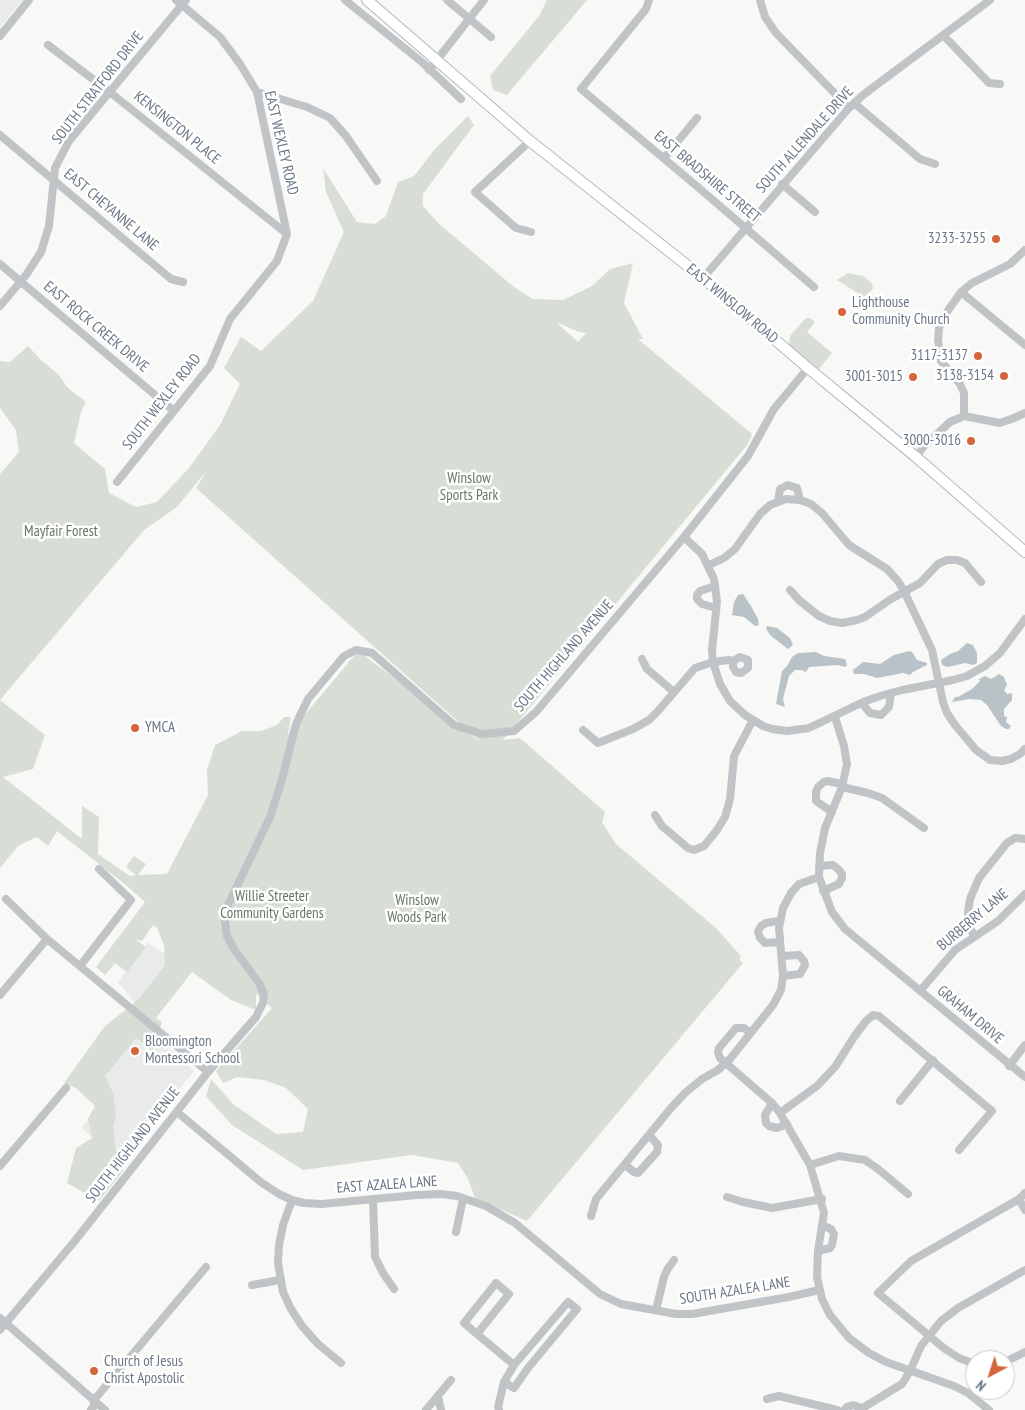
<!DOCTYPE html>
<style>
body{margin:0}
#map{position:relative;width:1025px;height:1410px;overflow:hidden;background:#f8f9f6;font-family:"PT Sans Narrow",sans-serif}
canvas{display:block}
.north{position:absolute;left:965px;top:1350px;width:50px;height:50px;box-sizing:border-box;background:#fff;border:1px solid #c3c9ce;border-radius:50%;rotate:220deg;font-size:14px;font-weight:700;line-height:20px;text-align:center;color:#6a7885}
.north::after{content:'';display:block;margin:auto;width:18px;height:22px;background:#d4663b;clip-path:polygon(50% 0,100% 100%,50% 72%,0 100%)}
</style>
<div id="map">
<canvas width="1025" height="1410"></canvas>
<div class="north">N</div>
</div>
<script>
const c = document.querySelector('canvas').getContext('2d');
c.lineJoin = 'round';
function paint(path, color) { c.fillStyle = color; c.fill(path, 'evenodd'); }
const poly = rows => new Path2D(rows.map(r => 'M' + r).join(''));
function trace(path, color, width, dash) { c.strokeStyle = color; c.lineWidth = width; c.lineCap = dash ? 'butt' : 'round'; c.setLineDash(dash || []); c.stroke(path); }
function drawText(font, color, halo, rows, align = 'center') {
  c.font = font + ' "PT Sans Narrow",sans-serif'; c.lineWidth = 5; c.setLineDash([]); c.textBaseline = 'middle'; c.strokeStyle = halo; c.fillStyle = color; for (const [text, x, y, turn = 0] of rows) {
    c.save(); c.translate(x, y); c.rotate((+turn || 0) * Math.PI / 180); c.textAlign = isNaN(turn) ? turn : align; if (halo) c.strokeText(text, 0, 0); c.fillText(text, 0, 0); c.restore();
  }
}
paint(poly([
 [0,0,23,0,0,27],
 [148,943,169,956,164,974,137,1016,194,1071,121,1161,82,1128,99,1104,86,1091,135,1003,118,982]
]), '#e9eaea');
paint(poly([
 [547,0,587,0,507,95,493,90,490,76,539,16],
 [468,116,474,125,423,194,423,206,438,223,514,287,533,299,563,300,592,286,610,269,633,263,624,303,643,339,638,339,752,434,748,444,503,740,520,738,605,812,602,822,616,844,716,928,741,956,739,959,743,963,527,1221,475,1198,468,1179,458,1163,412,1155,303,1170,232,1125,206,1096,211,1079,233,1104,276,1134,303,1132,308,1109,286,1088,264,1080,237,1077,223,1083,216,1071,272,1008,256,994,256,1010,231,1000,192,972,156,1018,162,1022,153,1051,136,1038,105,1076,113,1093,116,1115,113,1127,116,1150,123,1171,99,1201,67,1183,76,1148,92,1138,88,1119,95,1106,76,1088,64,1083,105,1026,139,999,165,965,164,945,157,928,153,925,142,941,135,939,146,947,127,972,115,963,105,975,96,967,145,902,127,886,57,831,48,846,37,837,18,846,0,868,0,474,19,452,16,430,0,408,0,361,10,362,28,346,41,360,58,374,68,388,86,402,81,412,74,443,105,469,109,493,136,507,157,502,189,468,220,425,240,384,224,368,241,337,261,351,313,301,344,232,326,192,323,168,357,222,375,224,386,216,398,182,414,176,435,149],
 [556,322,579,332,586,333,578,342],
 [207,470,196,488,482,743,358,651,288,735,291,717,284,717,277,725,261,731,242,731,215,745,207,770,208,795,167,874,138,875,146,864,134,856,126,867,136,875,130,876,98,854,99,817,82,806,82,839,3,777,33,769,45,735,0,700,144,530,177,507],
 [848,273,863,276,872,283,873,289,864,297,837,280],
 [806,318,810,318,815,322,807,332,832,353,819,369,815,368,789,346,790,336]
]), '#d8ddd6');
paint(poly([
 [743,594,751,606,758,619,759,625,755,626,744,617,732,615,734,602,738,595],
 [767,626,777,628,790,638,793,645,788,649,771,636,766,629],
 [967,643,973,645,977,653,977,663,973,665,965,663,948,667,942,665,941,660,950,654,958,651],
 [909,651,912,652,917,660,927,663,927,665,913,672,910,675,903,673,877,678,864,674,854,674,853,670,863,662,880,664,894,655],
 [816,652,824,656,845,659,847,665,845,667,838,665,809,667,806,672,802,670,795,670,789,676,785,691,783,699,785,707,776,704,782,671,787,666,792,657,798,653],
 [999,674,1004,677,1007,685,1004,690,1007,694,1012,693,1012,700,1004,709,1004,716,1007,717,1006,722,1011,726,1009,729,1006,729,1001,726,987,705,981,700,970,699,952,702,955,697,958,697,972,689,980,681,979,679,985,676,991,679]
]), '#b9c2c7');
const major = poly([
 [367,0,530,141,703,278,808,368,916,457,1025,552]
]);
trace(major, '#b4b8bc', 12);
trace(poly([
 [345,0,423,63,461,99],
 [447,0,491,37],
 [649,0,646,9,581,89,699,188,814,287],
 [760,0,765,17,776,33,849,108],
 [0,36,29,0],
 [944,36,989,83,1000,84],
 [48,45,111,93,287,234],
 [429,70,484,0],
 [257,92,307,107,330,118,346,136,377,181],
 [854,103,920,159,935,164],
 [0,135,171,279,183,282],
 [530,141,475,192,516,228,531,232],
 [664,158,697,118],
 [782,184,815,212],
 [0,264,174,411],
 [703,278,849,108,863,95,990,0],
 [961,292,1025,345],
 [0,306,26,275,41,252,49,226,55,168,69,141,186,0],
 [964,416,964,393,960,384,941,361,938,340,939,328,944,316,961,292,972,283,1010,264,1025,250],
 [916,457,924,446,950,422,964,416,1000,423,1014,418,1025,413],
 [117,482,210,366,230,319,277,261,287,234,257,92,240,64,220,37,176,0],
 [778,501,780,489,788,485,797,488,800,500],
 [684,537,702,554,714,579,717,602,712,650,713,662,720,684,730,701,745,715,763,726,772,729,787,731,809,728,863,702,880,696,902,690,953,680,967,676,985,666,1000,653,1025,619],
 [709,565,724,558,735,549,760,514,770,505,786,499,800,500,811,504,822,513,849,545,887,569,898,581,904,591,932,650,943,702,947,713,955,725,976,750,990,760,1002,761,1011,759,1020,754,1025,749],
 [715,586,700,591,697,595,697,599,702,604,716,608],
 [790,590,800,601,819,616,830,621,842,623,857,620,865,617,891,599,920,583,938,564,947,560,957,560,965,563,981,582],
 [642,659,647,669,674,692],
 [862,703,870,713,881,715,889,707,891,693],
 [835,717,844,746,847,764,842,787,825,828,820,853,819,877,832,912,845,929,1025,1077],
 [583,730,598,743,633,729,649,720,658,711,695,668,713,662,729,660,733,661,740,657,748,660,748,668,741,673,736,672,733,667,733,661],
 [842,787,868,793,882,798,924,828],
 [832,812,816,801,816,792,818,787,824,782,827,781,842,784],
 [655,815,662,826,688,848,694,850,704,846,717,830,725,817,730,799,734,756,753,720],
 [819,866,833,865,838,869,842,874,842,878,839,884,823,891],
 [6,899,47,939,208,1072],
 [779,921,766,923,761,926,758,932,760,938,765,943,780,942],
 [974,936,969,925,968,912,970,899,979,878,1007,843,1015,838,1025,839],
 [782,956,799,955,804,961,805,965,800,974,783,976],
 [80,966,131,900,99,869],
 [920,991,955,950,998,921,1025,894],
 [0,995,47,939],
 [751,1033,744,1028,736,1028,719,1048,718,1053,720,1058,772,1103,780,1113,810,1165,824,1213,818,1251,817,1277,822,1299,830,1315,849,1338,869,1353,886,1362,954,1386,968,1393,989,1410],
 [1009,1066,1025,1045],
 [900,1101,933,1060],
 [772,1103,765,1115,766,1123,769,1126,777,1128,787,1124],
 [177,1112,262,1183,279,1194,292,1200,304,1203,322,1204,416,1195,441,1194,457,1196,486,1206,515,1223,600,1294,621,1304,676,1314,692,1314,789,1297,819,1290],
 [780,1113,817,1086,835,1067,854,1037,866,1021,873,1015,879,1016,992,1111,959,1150],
 [625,1165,634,1172,638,1173,657,1152,658,1145,649,1135],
 [810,1165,839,1156,865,1160,878,1169,908,1194],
 [0,1166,66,1088],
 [727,1197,743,1202,772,1208,822,1199],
 [373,1199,375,1257,383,1273,394,1289],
 [1019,1199,1025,1210],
 [292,1200,283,1225,279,1245,278,1263,283,1292,291,1309,302,1326,318,1344,341,1363],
 [591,1216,596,1199,671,1108,685,1093,702,1079,718,1070,730,1059,773,1005,781,990,783,976,779,928,783,908,791,893,799,884,819,877],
 [456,1232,463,1199],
 [818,1251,830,1248,832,1245,834,1234,831,1229,822,1225],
 [496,1283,509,1294,477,1334,464,1323,496,1283],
 [252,1285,280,1280],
 [656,1310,664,1277,667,1270,674,1260],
 [0,1318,105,1410],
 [0,1330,74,1242,208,1072,256,1017,263,1003,264,994,259,983,234,949,227,936,225,921,228,905,270,817,281,783,296,724,308,699,344,656,356,650,372,653,454,725,482,734,514,731,536,712,684,537,748,456,774,409,808,368],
 [477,1334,514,1365],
 [1005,1362,1025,1352],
 [975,1364,959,1358,945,1349,878,1293,911,1261,1019,1199,1025,1193],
 [438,1397,441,1410],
 [767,1399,779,1396,837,1410],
 [861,1409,902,1384,910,1371,921,1346,941,1321,958,1308,1025,1270],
 [91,1410,94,1406,94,1400,206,1267],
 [426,1410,451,1380],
 [499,1410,498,1407,504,1382,514,1365,568,1302,577,1309,528,1368,514,1388,504,1382],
 [844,1410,847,1407,853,1405,859,1407,862,1410]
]), '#c0c4c7', 8);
trace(major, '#fff', 10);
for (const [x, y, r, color] of [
 [996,239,5,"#d4663b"],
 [842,312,5,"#d4663b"],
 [978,356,5,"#d4663b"],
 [1004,376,5,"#d4663b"],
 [913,377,5,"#d4663b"],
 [971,441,5,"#d4663b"],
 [135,728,5,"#d4663b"],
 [135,1051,5,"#d4663b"],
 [94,1371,5,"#d4663b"]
]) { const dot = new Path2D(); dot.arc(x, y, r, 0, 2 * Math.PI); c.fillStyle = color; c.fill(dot); trace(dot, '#fff', 2); }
drawText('15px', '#6a7885', '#fff', [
 ["SOUTH STRATFORD DRIVE",98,88,-52],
 ["KENSINGTON PLACE",177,128,39],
 ["SOUTH ALLENDALE DRIVE",805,140,-48],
 ["EAST WEXLEY ROAD",281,143,77],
 ["EAST BRADSHIRE STREET",707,177,40],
 ["EAST CHEYANNE LANE",111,210,40],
 ["EAST WINSLOW ROAD",732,304,40],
 ["EAST ROCK CREEK DRIVE",96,327,40],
 ["SOUTH WEXLEY ROAD",162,402,-52],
 ["SOUTH HIGHLAND AVENUE",564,656,-49],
 ["BURBERRY LANE",973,920,-40],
 ["GRAHAM DRIVE",970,1015,40],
 ["SOUTH HIGHLAND AVENUE",133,1145,-52],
 ["EAST AZALEA LANE",387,1185,-4],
 ["SOUTH AZALEA LANE",735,1291,-9]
]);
drawText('15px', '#6a7885', '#fff', [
 ["3233-3255",986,239],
 ["Lighthouse",852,303,"left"],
 ["Community Church",852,320,"left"],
 ["3117-3137",968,356],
 ["3138-3154",994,376],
 ["3001-3015",903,377],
 ["3000-3016",961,441],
 ["YMCA",145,728,"left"],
 ["Bloomington",145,1042,"left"],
 ["Montessori School",145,1059,"left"],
 ["Church of Jesus",104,1362,"left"],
 ["Christ Apostolic",104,1379,"left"]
], 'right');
drawText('15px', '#677765', '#fff', [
 ["Winslow",469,479],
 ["Sports Park",469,496],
 ["Mayfair Forest",61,532],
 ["Willie Streeter",272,897],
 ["Community Gardens",272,914],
 ["Winslow",417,901],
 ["Woods Park",417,918]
]);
</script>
